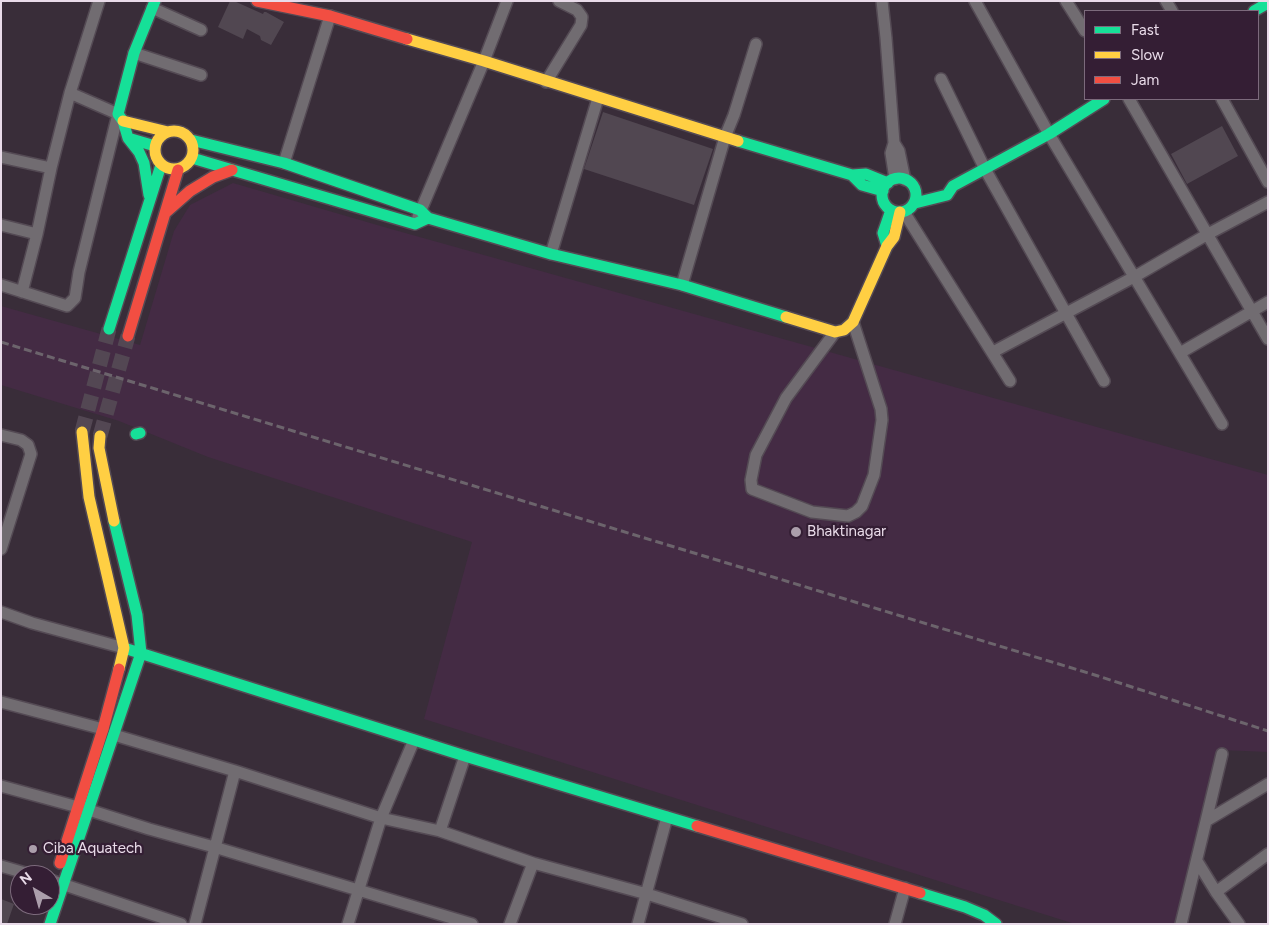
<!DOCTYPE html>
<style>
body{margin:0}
#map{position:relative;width:1269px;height:925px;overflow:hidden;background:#392d39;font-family:Figtree,sans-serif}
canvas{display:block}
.frame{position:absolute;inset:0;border:2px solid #e9dbe9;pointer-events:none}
.legend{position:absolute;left:1084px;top:10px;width:175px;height:90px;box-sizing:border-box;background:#341e34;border:1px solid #7c6a7c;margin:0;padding:6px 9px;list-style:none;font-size:15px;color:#e9dbe9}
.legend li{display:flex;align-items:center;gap:10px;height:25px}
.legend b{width:25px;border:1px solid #7c6a7c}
.north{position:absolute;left:10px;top:865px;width:50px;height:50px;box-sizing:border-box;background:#341e34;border:1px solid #7c6a7c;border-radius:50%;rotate:322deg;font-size:14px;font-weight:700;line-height:20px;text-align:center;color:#e9dbe9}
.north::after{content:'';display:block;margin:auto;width:18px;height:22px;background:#ab9eab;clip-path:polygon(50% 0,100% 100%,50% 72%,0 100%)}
</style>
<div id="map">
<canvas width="1269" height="925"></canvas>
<div class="frame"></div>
<ul class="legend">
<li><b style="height:6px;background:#16e098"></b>Fast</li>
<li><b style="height:6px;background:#ffcf43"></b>Slow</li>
<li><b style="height:6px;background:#f24e42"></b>Jam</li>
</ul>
<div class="north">N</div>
</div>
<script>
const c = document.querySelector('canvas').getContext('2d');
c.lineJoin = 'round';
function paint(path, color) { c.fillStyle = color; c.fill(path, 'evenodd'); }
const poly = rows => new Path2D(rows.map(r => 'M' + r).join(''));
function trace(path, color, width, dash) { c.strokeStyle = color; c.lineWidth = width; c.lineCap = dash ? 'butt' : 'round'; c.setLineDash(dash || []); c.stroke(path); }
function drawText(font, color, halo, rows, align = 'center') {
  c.font = font + ' Figtree,sans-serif'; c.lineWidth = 4.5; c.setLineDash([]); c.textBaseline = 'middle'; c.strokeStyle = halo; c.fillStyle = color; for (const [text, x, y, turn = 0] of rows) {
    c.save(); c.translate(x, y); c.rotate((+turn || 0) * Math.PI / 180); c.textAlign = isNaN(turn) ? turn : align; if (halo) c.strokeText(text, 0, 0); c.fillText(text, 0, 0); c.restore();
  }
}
paint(poly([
 [233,183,384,227,1268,475,1268,752,1221,750,1175,924,1075,924,424,719,472,542,208,457,119,421,1,385,1,306,140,345,174,231,190,205]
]), '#442b44');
paint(poly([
 [230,1,234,1,263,14,264,12,266,12,284,22,271,45,261,40,260,36,247,29,243,39,218,27],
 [603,112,713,149,694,205,584,169],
 [1222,126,1238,156,1187,184,1171,154],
 [1,899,14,904,7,924,1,924]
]), '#514751');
trace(poly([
 [82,432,109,329],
 [100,436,128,336]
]), '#534753', 15, [15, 8]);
const street = poly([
 [882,1,886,38,894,143],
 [975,1,1049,134,1222,424],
 [1066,1,1085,31],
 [1166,1,1172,11],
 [152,8,201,30],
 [134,53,201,75],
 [941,79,985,169,1104,381],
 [546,82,581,25,582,17,577,10,559,1],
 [1129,99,1268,339],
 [1222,99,1268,182],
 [1,157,51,168],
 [284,163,330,16],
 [895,179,891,153,894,143,899,151,905,180],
 [904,212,1010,381],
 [418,217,484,61,507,1],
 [1,225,37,234],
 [551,254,598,98],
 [1,285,67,306,75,298,79,272,118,114,70,93],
 [682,285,725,137,734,115,756,44],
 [22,292,37,234,51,168,70,93,99,1],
 [835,332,786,398,756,455,751,480,752,489,812,512,848,516,856,512,862,506,874,475,882,420,881,409,853,322],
 [993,352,1134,277,1208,234,1268,202],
 [1180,353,1268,302],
 [1,435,21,440,28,445,31,454,1,549],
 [1,612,32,623,124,648],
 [1,702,103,729],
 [114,735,235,771,381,818,440,831,533,863,647,894,742,924],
 [1,786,89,810,149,829,214,847,472,924],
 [1206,821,1222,754],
 [440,831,465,756],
 [1197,861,1216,892,1239,924],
 [1,866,32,875],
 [50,880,181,924],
 [1216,892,1268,854],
 [195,924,235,771],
 [348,924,381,818,414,740],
 [510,924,533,863],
 [638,924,667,817],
 [895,924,905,888],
 [1181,924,1206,821,1268,784]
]);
const fast = poly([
 [155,1,134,53,118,114,123,121,128,138,155,146],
 [1254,11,1268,3],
 [128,138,139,152,144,163,149,195],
 [191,140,284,163,420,210,428,218,551,254,682,285,786,317],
 [738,141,852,175,866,174,888,183],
 [192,158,415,224,428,218],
 [852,175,862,185,883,191],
 '882 195a17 17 0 1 1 34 0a17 17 0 1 1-34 0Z',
 [915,203,947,195,953,186,1049,134,1104,99],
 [887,246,883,233,891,210],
 [109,329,161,165],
 [136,434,140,433],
 [124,648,465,756,697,826],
 [920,893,965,907,984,915,996,924],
 [50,924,141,653,137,615,114,521]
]);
const slow = poly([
 [407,39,484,61,738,141],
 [123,121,168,132],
 '155 150a19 19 0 1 1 38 0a19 19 0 1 1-38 0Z',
 [786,317,835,332,844,330,853,322,887,246,894,237,900,212],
 [82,432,89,497,124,648,119,669],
 [100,436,99,448,114,521]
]);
const jam = poly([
 [257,1,330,16,407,39],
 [165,213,190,191,213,177,232,170],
 [128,336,178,170],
 [697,826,920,893],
 [60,863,103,729,119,669]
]);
trace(street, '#544a54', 14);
trace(fast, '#544a54', 14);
trace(slow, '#544a54', 14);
trace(jam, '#544a54', 14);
trace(street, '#716c71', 11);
trace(fast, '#16e098', 11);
trace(slow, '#ffcf43', 11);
trace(jam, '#f24e42', 11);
trace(poly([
 [1,342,1098,676,1268,731]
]), '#6c646c', 3, [8, 4]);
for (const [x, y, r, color] of [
 [796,532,6,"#ab9eab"],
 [33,849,5,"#ab9eab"]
]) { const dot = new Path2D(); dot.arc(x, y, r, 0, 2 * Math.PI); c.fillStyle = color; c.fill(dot); trace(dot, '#341e34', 2); }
drawText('15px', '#e9dbe9', '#341e34', [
 ["Bhaktinagar",807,532],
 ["Ciba Aquatech",43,849]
], 'left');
</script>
